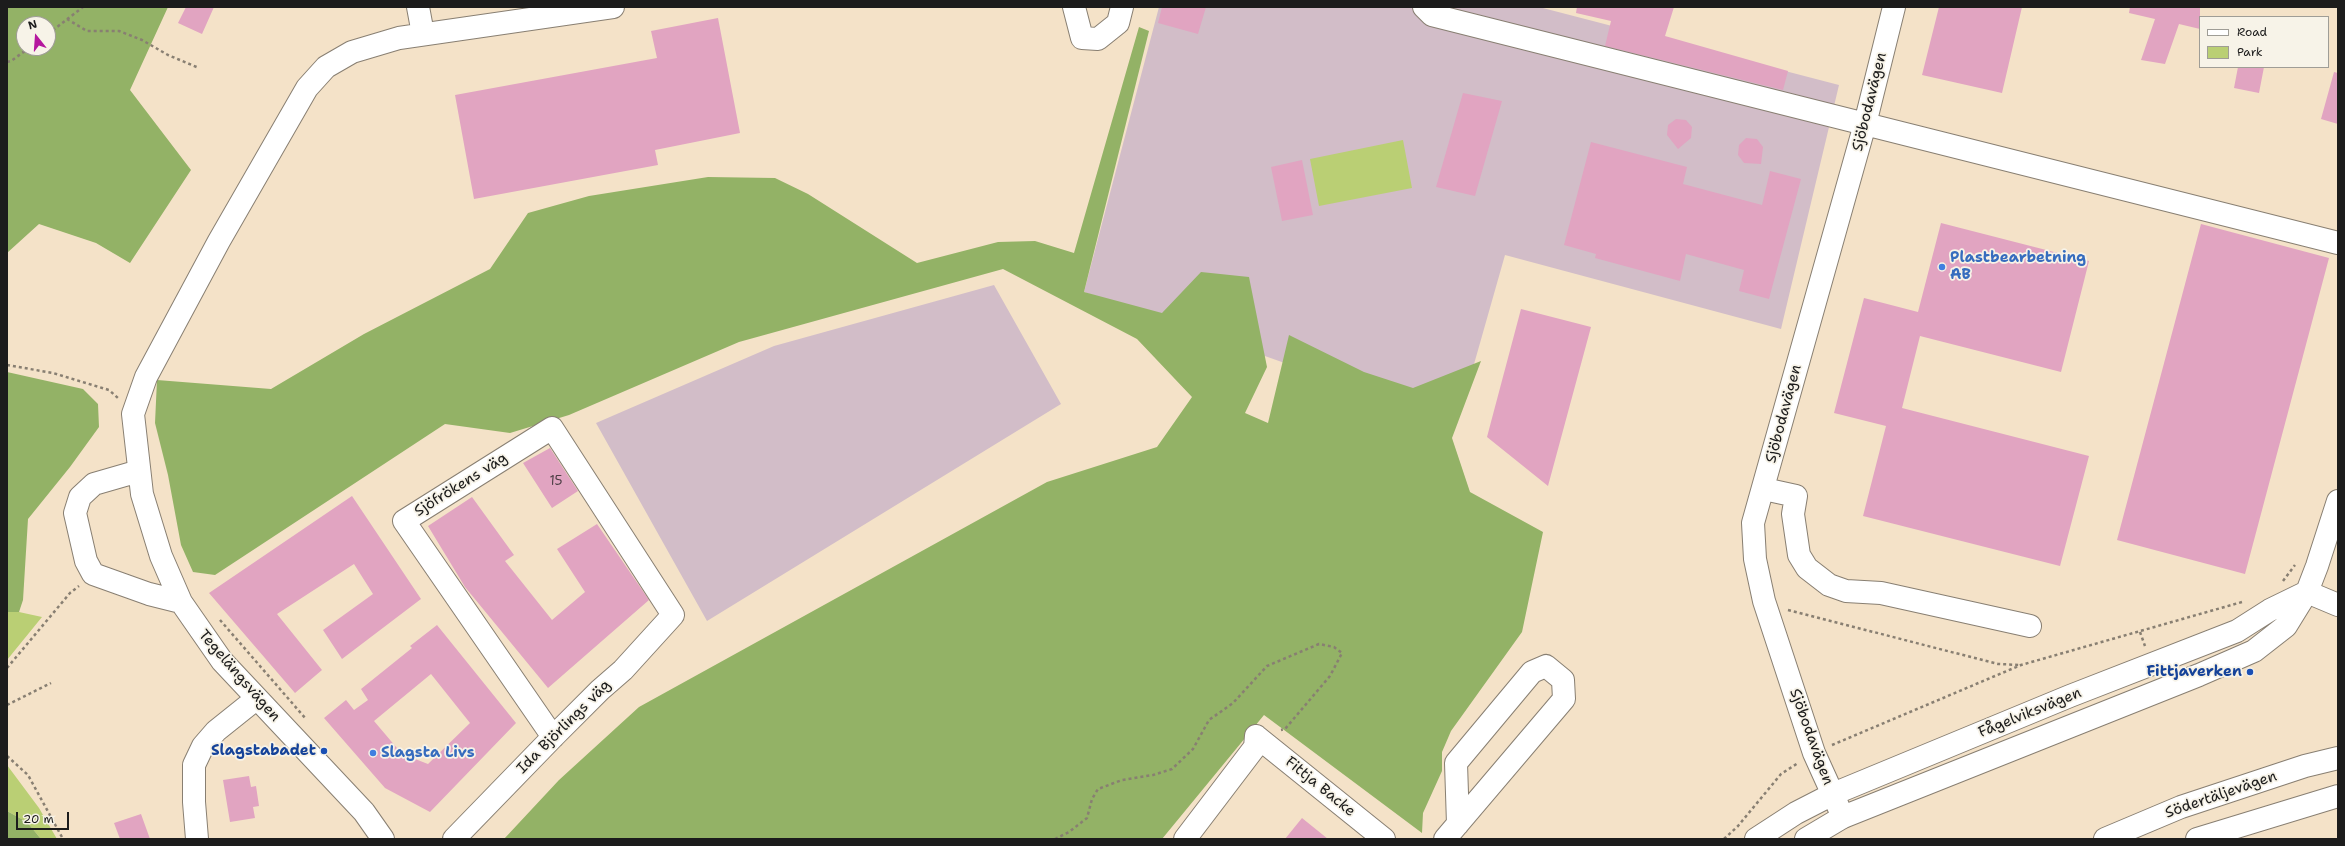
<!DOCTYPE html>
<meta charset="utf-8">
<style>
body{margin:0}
#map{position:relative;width:2345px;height:846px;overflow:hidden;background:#f4e2c8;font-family:"Shantell Sans",sans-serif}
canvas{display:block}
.frame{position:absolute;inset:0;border:8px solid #1c1c1c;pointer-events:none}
.legend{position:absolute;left:2199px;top:16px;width:130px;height:52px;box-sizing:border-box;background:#f7f3e8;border:1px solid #9f9d96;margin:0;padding:5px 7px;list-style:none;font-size:12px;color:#1c1c1c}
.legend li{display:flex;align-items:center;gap:8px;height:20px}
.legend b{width:20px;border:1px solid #9f9d96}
.north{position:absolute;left:16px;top:16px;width:40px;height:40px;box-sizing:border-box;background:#f7f3e8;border:1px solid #9f9d96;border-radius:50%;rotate:343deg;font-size:11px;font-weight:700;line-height:16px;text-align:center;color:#1c1c1c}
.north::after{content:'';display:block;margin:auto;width:14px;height:18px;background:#b5179e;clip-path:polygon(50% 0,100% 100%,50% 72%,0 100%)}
.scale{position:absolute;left:16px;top:812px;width:53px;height:18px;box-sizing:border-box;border:2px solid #1c1c1c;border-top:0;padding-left:5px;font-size:12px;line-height:14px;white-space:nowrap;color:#1c1c1c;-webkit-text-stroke:3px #f7f3e8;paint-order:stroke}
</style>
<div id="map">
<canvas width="2345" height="846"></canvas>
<div class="frame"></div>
<ul class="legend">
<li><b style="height:5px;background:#fff"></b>Road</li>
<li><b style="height:11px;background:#bacf74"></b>Park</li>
</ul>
<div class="north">N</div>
<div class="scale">20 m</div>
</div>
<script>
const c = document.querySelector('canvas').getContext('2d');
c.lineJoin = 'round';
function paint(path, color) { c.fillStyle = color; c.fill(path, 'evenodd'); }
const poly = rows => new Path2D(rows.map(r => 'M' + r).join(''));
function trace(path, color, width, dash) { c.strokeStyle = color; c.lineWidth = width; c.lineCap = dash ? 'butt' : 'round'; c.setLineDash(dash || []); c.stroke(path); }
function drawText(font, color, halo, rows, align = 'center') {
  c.font = font + ' "Shantell Sans",sans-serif'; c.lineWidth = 3.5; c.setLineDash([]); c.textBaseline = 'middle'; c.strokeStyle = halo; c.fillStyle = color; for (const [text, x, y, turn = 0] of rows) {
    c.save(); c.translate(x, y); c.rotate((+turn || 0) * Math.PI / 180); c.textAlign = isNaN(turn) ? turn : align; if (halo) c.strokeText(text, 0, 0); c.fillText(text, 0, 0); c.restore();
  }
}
paint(poly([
 [1159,7,1539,7,1839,85,1781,329,1505,255,1457,424,1084,292],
 [994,285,1061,404,707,621,596,423,774,346]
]), '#d2bdc8');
paint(poly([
 [1403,140,1412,188,1319,206,1310,159],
 [7,612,19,612,42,617,7,660],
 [7,765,39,808,57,839,41,839,27,822,7,811]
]), '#bacf74');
paint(poly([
 [7,7,168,7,130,90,191,170,130,263,96,243,39,224,7,253],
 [24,24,48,24,48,48,24,48],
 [1139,27,1149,31,1084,292,1162,313,1201,272,1249,277,1267,367,1245,413,1268,423,1289,335,1364,372,1413,388,1481,361,1452,438,1470,492,1543,532,1522,632,1451,731,1442,752,1442,771,1423,813,1422,833,1264,715,1162,839,504,839,559,780,639,707,1047,482,1157,447,1192,397,1137,339,1003,269,739,342,569,415,510,433,445,424,215,575,193,572,181,545,168,475,155,423,157,380,271,389,364,334,490,269,528,213,589,196,708,177,775,178,808,194,917,263,998,242,1035,241,1074,253],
 [7,372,83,389,98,404,99,427,70,467,28,519,23,600,19,612,7,612],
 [7,811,27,822,41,839,7,839]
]), '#93b266');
paint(poly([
 [186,7,214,7,202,34,178,23],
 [1162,7,1206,7,1198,34,1158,23],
 [1577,7,1674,7,1665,36,1788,71,1783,90,1605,46,1611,21,1576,13],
 [1939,7,2022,7,2002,93,1922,75],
 [2130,7,2200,7,2200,29,2179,24,2165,64,2141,60,2155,19,2129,13],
 [718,18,740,133,655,150,658,165,474,199,455,95,657,58,651,31],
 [2238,67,2264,67,2259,93,2234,88],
 [2334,72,2338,73,2338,124,2321,119],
 [1463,93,1502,101,1475,196,1436,187],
 [1676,119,1686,120,1692,127,1691,138,1678,149,1667,135,1668,125],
 [1746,138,1757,139,1763,147,1761,164,1744,163,1738,155,1739,145],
 [1591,142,1687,167,1683,184,1762,205,1770,171,1801,179,1769,299,1739,291,1744,270,1686,254,1680,281,1595,258,1596,254,1564,245],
 [1302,160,1313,215,1282,221,1271,167],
 [1941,223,2089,261,2061,372,1920,336,1902,408,2089,456,2060,566,1863,516,1886,426,1834,413,1864,298,1918,312],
 [2201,224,2329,258,2245,574,2117,540],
 [1521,309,1591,327,1548,486,1487,437],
 [550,448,578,491,552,508,523,463],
 [352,496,421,599,342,659,323,630,373,594,354,564,277,614,322,670,295,693,209,593],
 [472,497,514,555,505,561,552,620,585,592,557,549,597,524,649,600,548,688,465,587,428,526],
 [437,625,516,723,430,812,385,788,324,718,346,700,354,710,368,700,361,689,412,648,410,646],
 [431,674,470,723,428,764,402,754,374,721],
 [249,776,251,787,256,786,259,806,253,807,255,818,230,822,223,780],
 [141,814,150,839,120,839,114,823],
 [1302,818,1328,839,1285,839]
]), '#e1a4c1');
const minor = poly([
 [418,7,423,34],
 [1074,7,1082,38,1098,39,1118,23,1122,7],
 [1424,7,1432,15,2338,243],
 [139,471,94,484,80,497,75,513,86,561,93,574,149,594,181,602],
 [1764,489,1796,496,1793,514,1799,555,1807,568,1829,585,1846,591,1881,593,2030,626],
 [2307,592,2338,605],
 [1256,736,1384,839],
 [1843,817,1814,753,1764,601,1755,559,1753,523,1865,124,1894,7],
 [197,839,194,802,194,765,203,746,216,731,256,699],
 [383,839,364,812,222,661,181,602,161,556,142,494,133,414,146,377,219,241,307,88,326,67,352,52,399,38,613,7],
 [454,839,553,737,600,690,623,670,673,615,552,428,404,521,553,737],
 [1185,839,1255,747,1256,736],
 [1445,839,1564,699,1563,680,1546,666,1532,672,1456,763,1458,824]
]);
const major = poly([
 [1756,839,1796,813,1833,794,2070,696,2237,631,2270,610,2307,592],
 [1806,839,1843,817,2199,675,2254,651,2286,626,2307,592,2317,566,2338,501]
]);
const highway = poly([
 [2105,839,2181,807,2305,766,2338,758],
 [2197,839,2338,796]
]);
trace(minor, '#887f72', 24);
trace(major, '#887f72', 24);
trace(highway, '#887f72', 24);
trace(poly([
 [67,19,87,31,119,31,142,40,168,55,199,68],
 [48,34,83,7],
 [7,62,11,61,29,48],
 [7,365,53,373,109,390,118,398],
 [2283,581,2295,565],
 [1788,610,1998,664,2020,665],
 [220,620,306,719],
 [2140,632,2145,646],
 [7,668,70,593,79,586],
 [7,705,51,683],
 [1832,745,2021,665,2242,602],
 [7,756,28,775,63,839],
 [1055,839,1069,832,1087,818,1092,799,1098,789,1122,780,1153,775,1172,769,1193,749,1209,720,1233,703,1267,666,1319,644,1334,647,1342,653,1330,676,1285,729,1281,730],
 [1724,839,1738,826,1781,774,1798,763]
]), '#887f72', 2.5, [3, 3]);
trace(minor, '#fff', 22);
trace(major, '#fff', 22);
trace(highway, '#fff', 22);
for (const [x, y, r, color] of [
 [1942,267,4,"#3f7fe0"],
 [2250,672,4,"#1a4fb4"],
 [324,751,4,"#1a4fb4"],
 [373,753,4,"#3f7fe0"]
]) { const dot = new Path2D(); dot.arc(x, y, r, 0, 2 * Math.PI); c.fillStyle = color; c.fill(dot); trace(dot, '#f7f3e8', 1.5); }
drawText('13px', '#4d3e45', null, [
 ["15",556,482]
]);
drawText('15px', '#1c1c1c', '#f7f3e8', [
 ["Sjöbodavägen",1870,102,-76],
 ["Sjöbodavägen",1784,414,-75],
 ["Sjöfrökens väg",461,485,-32],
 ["Tegelängsvägen",239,676,49],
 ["Fågelviksvägen",2030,713,-22],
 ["Ida Björlings väg",564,727,-45],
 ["Sjöbodavägen",1811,737,70],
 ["Fittja Backe",1320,787,39],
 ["Södertäljevägen",2221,795,-19]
]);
drawText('bold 15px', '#366cbe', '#f7f3e8', [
 ["Plastbearbetning",1950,258],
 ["AB",1950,275],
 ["Slagsta Livs",381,753]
], 'left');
drawText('bold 15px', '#164399', '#f7f3e8', [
 ["Fittjaverken",2242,672],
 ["Slagstabadet",316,751]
], 'right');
</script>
